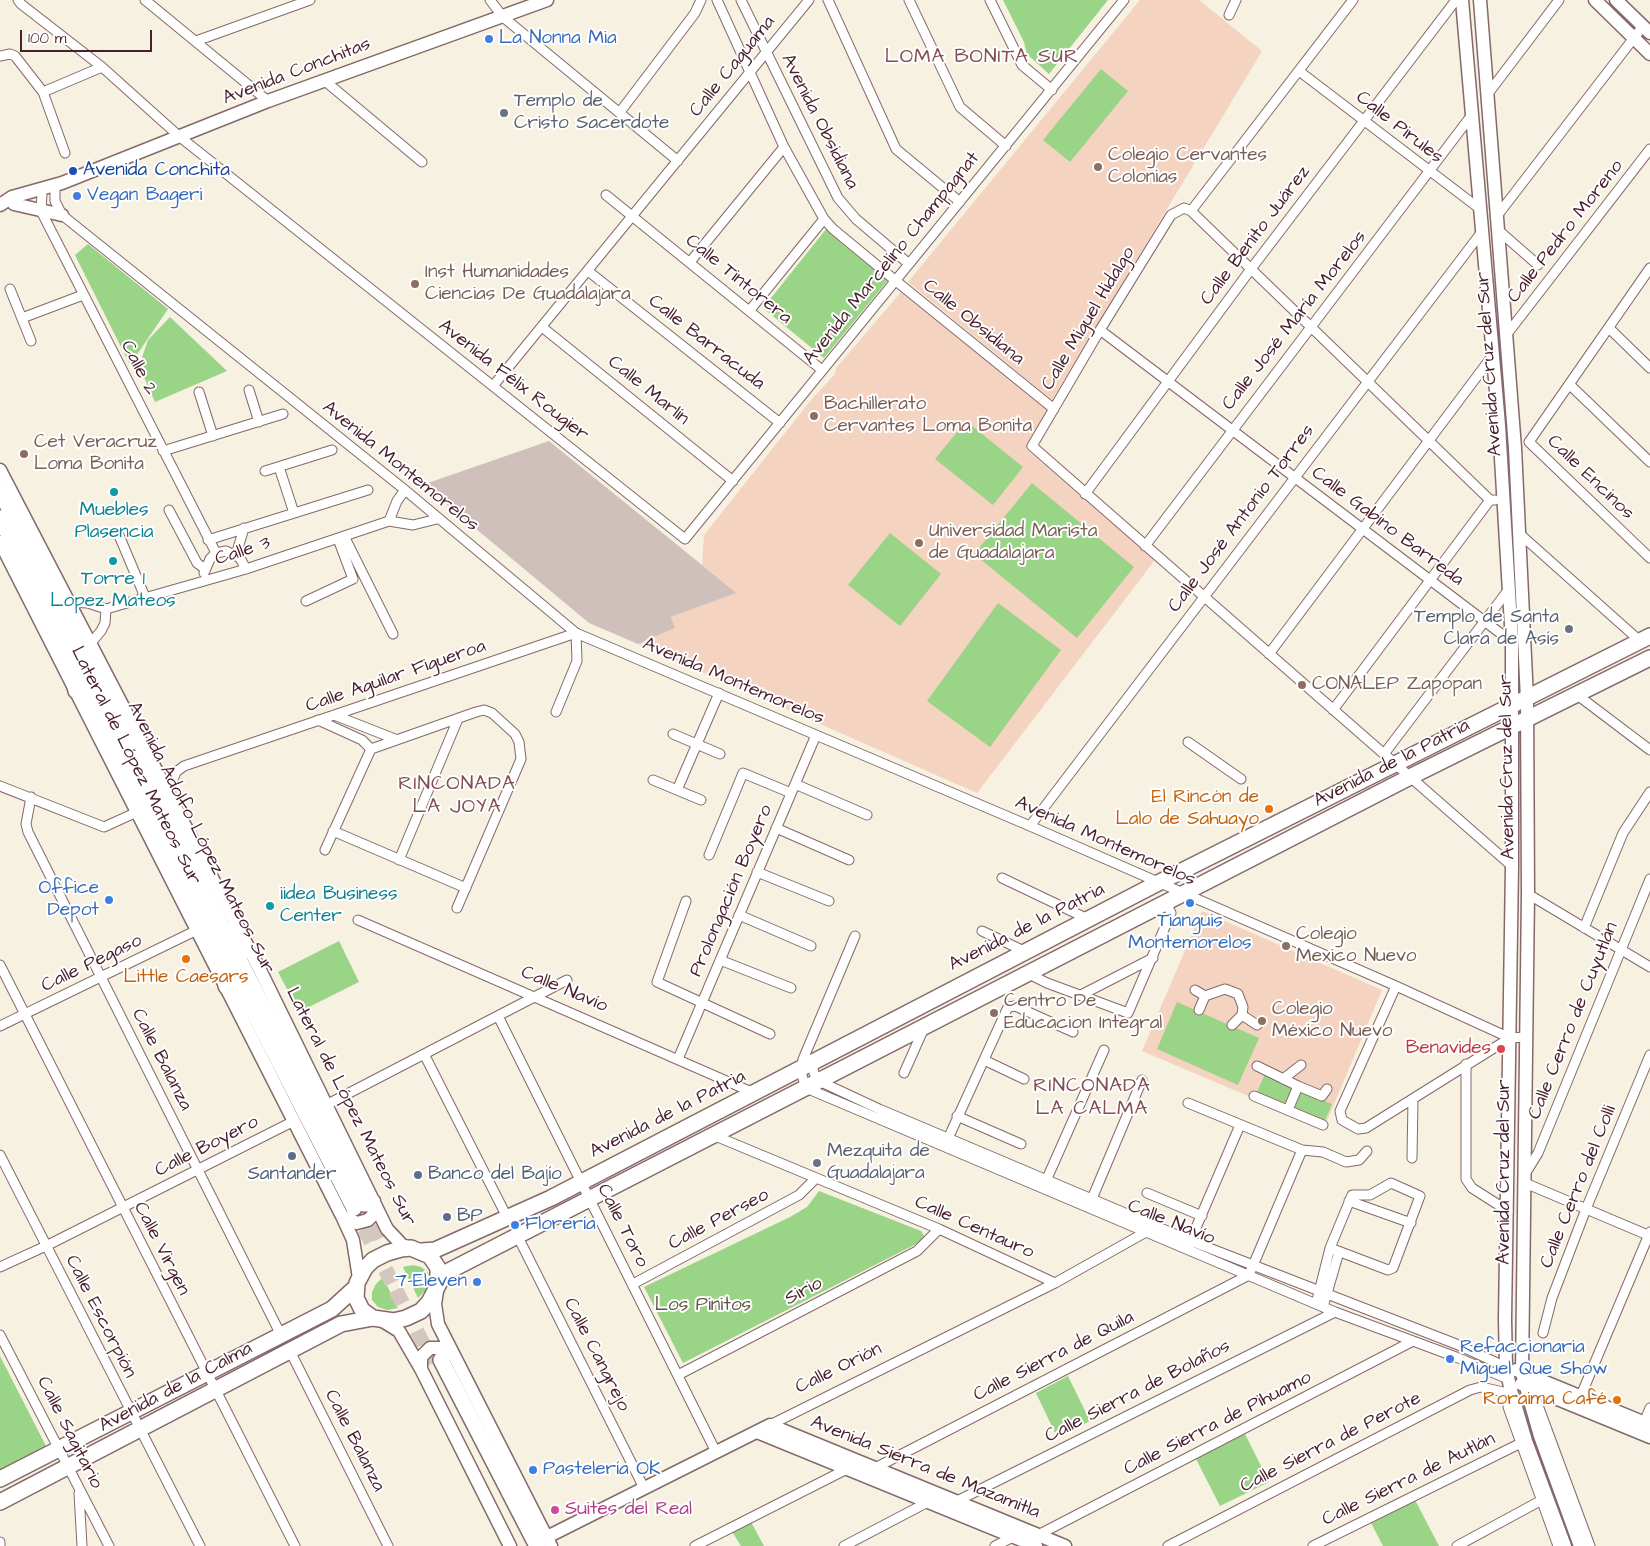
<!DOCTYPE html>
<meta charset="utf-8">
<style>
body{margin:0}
#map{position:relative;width:1650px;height:1546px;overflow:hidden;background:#f6f1e1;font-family:"Architects Daughter",sans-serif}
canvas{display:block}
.scale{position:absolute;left:20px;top:30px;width:132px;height:22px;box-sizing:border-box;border:2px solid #4a1f2b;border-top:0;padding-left:6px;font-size:15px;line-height:18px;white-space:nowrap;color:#4a1f2b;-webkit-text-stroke:4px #fff;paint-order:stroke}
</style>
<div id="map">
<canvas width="1650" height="1546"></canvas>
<div class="scale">100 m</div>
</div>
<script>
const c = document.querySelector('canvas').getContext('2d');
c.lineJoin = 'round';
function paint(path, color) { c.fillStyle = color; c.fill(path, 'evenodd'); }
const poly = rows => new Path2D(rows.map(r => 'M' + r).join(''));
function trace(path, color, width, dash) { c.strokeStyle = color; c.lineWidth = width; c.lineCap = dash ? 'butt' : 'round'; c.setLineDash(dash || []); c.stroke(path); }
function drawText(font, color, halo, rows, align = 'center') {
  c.font = font + ' "Architects Daughter",sans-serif'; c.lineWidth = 4; c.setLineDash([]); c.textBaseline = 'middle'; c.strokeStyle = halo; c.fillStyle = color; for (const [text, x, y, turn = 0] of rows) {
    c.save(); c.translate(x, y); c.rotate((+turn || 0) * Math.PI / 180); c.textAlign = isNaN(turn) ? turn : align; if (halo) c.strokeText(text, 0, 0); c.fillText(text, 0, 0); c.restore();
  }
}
paint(poly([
 [1140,0,1199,0,1262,51,1052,400,908,282],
 [901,292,1051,412,1027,450,1155,560,977,793,638,644,675,628,671,617,735,593,702,565,704,535,811,400,835,374,836,368],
 [1202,911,1382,990,1324,1128,1142,1051]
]), '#f4d3c1');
paint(poly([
 [549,441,702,565,736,593,671,617,675,628,638,644,589,623,445,503,425,484]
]), '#d0c0bc');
paint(poly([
 [1003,0,1108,0,1049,74,1027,54,1024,42],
 [1101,69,1128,91,1070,162,1043,140],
 [827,228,841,243,888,280,824,358,763,308],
 [88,244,168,309,130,365,75,255],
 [170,317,227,371,155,402,139,366,148,340],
 [966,421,1023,467,993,505,935,459],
 [1032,483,1134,567,1077,638,974,554],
 [890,533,941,574,900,626,848,585],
 [998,603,1061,650,990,747,927,701],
 [339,941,359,982,299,1012,278,972],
 [1177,1002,1259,1038,1238,1085,1157,1049],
 [1265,1074,1295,1088,1287,1107,1256,1094],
 [1299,1090,1332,1104,1324,1123,1291,1108],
 [819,1191,921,1231,925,1237,916,1244,683,1363,644,1287,790,1217,807,1207],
 [413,1265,421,1267,428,1272,429,1282,426,1290,418,1298,403,1267],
 [383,1277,398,1308,387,1310,378,1307,372,1300,372,1292,376,1284],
 [0,1356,46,1446,0,1470],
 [1068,1376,1090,1421,1057,1437,1036,1393],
 [1245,1434,1269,1482,1220,1506,1196,1459],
 [1414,1498,1439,1546,1383,1546,1370,1521],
 [750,1520,764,1546,741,1546,731,1530]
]), '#9ad487');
trace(poly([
 [364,1204,394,1264],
 [354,1208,433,1363]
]), '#d4c7bd', 15, [15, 8]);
const street = poly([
 [18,0,21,4,102,67,180,137,685,539,1124,0],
 [145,0,268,101],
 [490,0,503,17,678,161],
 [717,0,784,147,824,219,833,229,896,281,1054,409],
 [741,0,838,198,856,219,909,264],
 [828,0,896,149,960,202],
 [909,0,960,107,1006,146],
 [990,0,1022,65,1052,90],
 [1229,15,1236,0],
 [196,41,310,0],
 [0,56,10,54,15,56,43,92,65,153],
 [1299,71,1480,209],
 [325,81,422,162],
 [43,92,102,67],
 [1487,95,1559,0],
 [620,112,695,13,701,0],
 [55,189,55,201,62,215,405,490,576,633,1030,826,1396,986,1510,1038],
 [42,194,41,211,216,553],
 [606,195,822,370],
 [1191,211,1353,0],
 [1497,216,1643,26],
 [1498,230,1538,265],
 [690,262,784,147],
 [588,271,780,423],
 [10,289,31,341],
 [750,310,824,219],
 [22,318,83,295],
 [542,327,733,481],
 [1609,328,1650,368],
 [1100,330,1512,642],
 [1507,334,1650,149],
 [1569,384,1650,462],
 [493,386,809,0],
 [249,390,259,422],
 [199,392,213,436],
 [1529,442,1650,268],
 [1529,442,1650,558],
 [163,451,283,414],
 [279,467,294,513],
 [265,471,332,450],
 [1085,494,1251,269,1456,0],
 [1490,500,1191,211,1184,208,1171,215,1100,330,1032,446,1512,866],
 [169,510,197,563,205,569],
 [389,521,397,501,405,490],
 [118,533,145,597],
 [1521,535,1640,641],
 [344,536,393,634],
 [208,540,368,490],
 [1145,546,1471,116],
 [236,555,244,528],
 [204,573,210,559,216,553,226,551,240,558,246,569],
 [306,601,353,579,338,539],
 [68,602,88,603,106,609,246,569,389,521,413,525,437,519],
 [90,644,101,631,105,623,106,609],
 [1269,654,1493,355],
 [1576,694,1650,750],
 [1333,710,1490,500,1495,500],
 [334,715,395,739],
 [318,720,362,740,371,749],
 [673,734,720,754],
 [1188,742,1241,779],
 [1384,754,1509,589],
 [653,780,701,800],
 [795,784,867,815],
 [0,786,104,827,137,812],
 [677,790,719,693],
 [31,797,26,824,28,832,281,1335],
 [170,797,172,782,176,772,184,766,576,633,577,661,556,712],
 [1030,826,1481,233],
 [776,828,849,860],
 [333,831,466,888],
 [325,850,371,749,476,712,484,710,492,713,515,734,519,742,521,759,457,908],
 [709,855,743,773,791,793],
 [399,860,458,719],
 [757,872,829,901],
 [1002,878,1088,919],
 [1528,894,1650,967],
 [686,901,657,982,770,1034],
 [739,915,811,946],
 [358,920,754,1093],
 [1584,928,1623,833,1650,792],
 [982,931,1026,952],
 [855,936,804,1057,800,1069,806,1088,1335,1312,1456,1357,1508,1379],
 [720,960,791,988],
 [0,965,295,1546],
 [1029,974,1047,983,1128,1013,1171,913,1166,903],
 [1396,986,1340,1111,1342,1120,1358,1129,1366,1128,1510,1038,1525,1037],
 [1195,990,1205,996,1225,989,1238,994,1243,1007,1242,1015,1257,1025],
 [1081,995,1153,958],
 [1199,1010,1205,996],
 [498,1016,716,1452],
 [1232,1025,1242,1015],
 [0,1026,197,930],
 [424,1054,508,1219],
 [678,1059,816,735],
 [811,1060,814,1073,819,1081,879,1109,1191,1241,1456,1344,1506,1367],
 [984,1060,1024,1079],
 [1466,1064,1466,1179,1472,1188,1508,1211],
 [1257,1066,1298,1086,1288,1110],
 [904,1073,924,1028],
 [1283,1079,1301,1065],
 [1298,1086,1322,1096,1327,1089],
 [1254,1096,1323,1125],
 [1188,1103,1302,1150,1323,1152,1346,1162,1359,1160,1367,1151],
 [326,1105,567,980],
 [957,1116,1021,1144],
 [713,1135,939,1229,1055,1283],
 [946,1143,1008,1007,1015,1006,1073,1032],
 [0,1155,200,1546],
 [1412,1158,1413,1099],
 [1525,1174,1538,1153,1650,879],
 [1045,1183,1104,1050],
 [1525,1183,1650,1236],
 [1147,1193,1202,1216],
 [1091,1201,1142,1080],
 [1349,1201,1411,1223],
 [518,1237,644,1488],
 [1189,1244,1240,1125],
 [0,1267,46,1246,294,1121],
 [633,1284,799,1195,816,1178],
 [1316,1304,1330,1248,1352,1195,1370,1195,1391,1183,1420,1196,1393,1268,1388,1270,1330,1248],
 [1323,1307,1339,1252],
 [1543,1333,1552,1298,1586,1209,1650,1055],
 [0,1335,109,1546],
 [290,1351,388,1546],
 [678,1375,917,1251,939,1229],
 [1529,1394,1536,1400,1590,1546],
 [1512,1396,1508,1407,1558,1546],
 [1579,1400,1650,1232],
 [770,1425,1055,1283,1146,1232],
 [1642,1428,1650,1408],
 [875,1468,1249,1275,1302,1150],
 [79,1493,82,1546],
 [957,1501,1335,1312],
 [1038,1535,1413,1341],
 [0,1542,0,1546],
 [695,1546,847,1469],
 [844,1546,928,1502],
 [995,1546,1013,1537],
 [1168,1546,1470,1390,1481,1387,1512,1394],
 [1313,1546,1519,1444],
 [1457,1546,1540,1501]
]);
const secondary = poly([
 [1462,0,1499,425,1512,642,1512,866,1505,1319,1506,1367,1510,1387,1526,1441,1565,1546],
 [1480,0,1515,448,1527,699,1528,894,1522,1373,1540,1436,1580,1546],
 [1595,0,1650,54],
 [1616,0,1650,33],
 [14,204,62,215],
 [0,205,12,197,62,183,268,101,547,0],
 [0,470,260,970,387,1229,402,1245,411,1248],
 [0,542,342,1216,353,1240,359,1278],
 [342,1216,357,1223,368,1220,373,1215,374,1201],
 [437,1291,435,1304,438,1324,551,1546],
 [381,1320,399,1331,421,1369,510,1546],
 [421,1369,421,1357,430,1348,443,1348,451,1354],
 [1516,1370,1650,1425],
 [1521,1384,1650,1437],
 [757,1432,1036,1546],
 [547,1537,770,1425,1065,1546]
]);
const primary = poly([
 [0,491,364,1204],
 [0,518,354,1208],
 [71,668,76,691],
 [236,926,243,952],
 [226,986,245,1010],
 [422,1251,435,1250,551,1198,1158,883,1650,636],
 [438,1284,438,1268,430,1256,411,1248,401,1249,387,1253,373,1260,365,1268,357,1283,356,1298,362,1310,373,1318,394,1321,406,1318,421,1311,429,1302,442,1278,447,1272,1410,777,1650,658],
 [441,1360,537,1546],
 [0,1479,332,1309,356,1287],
 [0,1502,341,1324,373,1318]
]);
trace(street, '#86686b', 11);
trace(secondary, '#86686b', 15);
trace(primary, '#86686b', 18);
trace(street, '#fff', 9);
trace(secondary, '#fff', 12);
trace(primary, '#fff', 15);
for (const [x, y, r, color] of [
 [489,39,5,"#3f7fe0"],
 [504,113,5,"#6b7280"],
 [1098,167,5,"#8d6e63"],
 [73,171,5,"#1a4fb4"],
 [77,196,5,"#3f7fe0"],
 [415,284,5,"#8d6e63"],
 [814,416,5,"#8d6e63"],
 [24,454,5,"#8d6e63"],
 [114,492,5,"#0f9aa8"],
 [919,543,5,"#8d6e63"],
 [113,561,5,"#0f9aa8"],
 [1569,629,5,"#6b7280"],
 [1302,685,5,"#8d6e63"],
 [1269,809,5,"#e8710a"],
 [109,900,5,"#3f7fe0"],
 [1190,903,5,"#3f7fe0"],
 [270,906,5,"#0f9aa8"],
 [1286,946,5,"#8d6e63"],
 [186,959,5,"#e8710a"],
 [994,1013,5,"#8d6e63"],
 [1262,1021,5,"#8d6e63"],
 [1501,1049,5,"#e0444e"],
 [292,1156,5,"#5c6f8a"],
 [817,1163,5,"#6b7280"],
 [418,1175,5,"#5c6f8a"],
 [447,1217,5,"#5c6f8a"],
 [515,1225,5,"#3f7fe0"],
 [477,1282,5,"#3f7fe0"],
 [1450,1359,5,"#3f7fe0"],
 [1617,1400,5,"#e8710a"],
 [533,1470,5,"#3f7fe0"],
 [555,1510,5,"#d1479c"]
]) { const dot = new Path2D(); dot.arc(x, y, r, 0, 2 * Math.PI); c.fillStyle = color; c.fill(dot); trace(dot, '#fff', 2); }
drawText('19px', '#366cbe', '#fff', [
 ["La Nonna Mia",499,39],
 ["Vegan Bageri",87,196],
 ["Office",99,889,"right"],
 ["Depot",99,911,"right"],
 ["Tianguis",1190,922,"center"],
 ["Montemorelos",1190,944,"center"],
 ["Florería",525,1225],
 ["7-Eleven",467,1282,"right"],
 ["Refaccionaria",1460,1348],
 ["Miguel Que Show",1460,1370],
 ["Pastelería OK",543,1470]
], 'left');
drawText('19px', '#4a1f2b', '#fff', [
 ["Calle Caguama",733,67,-51],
 ["Avenida Conchitas",297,72,-21],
 ["Avenida Obsidiana",819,122,63],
 ["Calle Pirules",1399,128,38],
 ["Calle Pedro Moreno",1566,232,-52],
 ["Calle Benito Juárez",1256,236,-53],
 ["Avenida Marcelino Champagnat",892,259,-51],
 ["Calle Tintorera",738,280,39],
 ["Calle Miguel Hidalgo",1089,319,-59],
 ["Calle José María Morelos",1295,321,-52],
 ["Calle Obsidiana",973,323,39],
 ["Calle Barracuda",706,343,38],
 ["Avenida Cruz del Sur",1490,364,-94],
 ["Calle 2",138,368,63],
 ["Avenida Félix Rougier",513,381,38],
 ["Calle Marlín",648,391,39],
 ["Avenida Montemorelos",400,467,39],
 ["Calle Encinos",1590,478,44],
 ["Calle José Antonio Torres",1242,519,-53],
 ["Calle Gabino Barreda",1387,527,37],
 ["Calle 3",243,552,-18],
 ["Calle Aguilar Figueroa",396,677,-19],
 ["Avenida Montemorelos",733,682,23],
 ["Avenida de la Patria",1392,764,-27],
 ["Lateral de López Mateos Sur",135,766,63],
 ["Avenida Cruz del Sur",1508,767,-91],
 ["Avenida Adolfo López Mateos Sur",200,838,63],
 ["Avenida Montemorelos",1105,842,24],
 ["Prolongación Boyero",732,891,-67],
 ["Avenida de la Patria",1027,928,-27],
 ["Calle Pegaso",92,964,-26],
 ["Calle Navío",564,990,23],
 ["Calle Cerro de Cuyutlán",1574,1021,-68],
 ["Calle Balanza",161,1060,63],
 ["Lateral de López Mateos Sur",350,1107,63],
 ["Avenida de la Patria",668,1115,-27],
 ["Calle Boyero",207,1147,-27],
 ["Avenida Cruz del Sur",1505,1172,-90],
 ["Calle Cerro del Colli",1579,1187,-68],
 ["Calle Perseo",719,1220,-28],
 ["Calle Navío",1171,1223,22],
 ["Calle Toro",622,1226,63],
 ["Calle Centauro",974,1228,24],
 ["Calle Virgen",161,1249,63],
 ["Sirio",804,1292,-28],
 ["Calle Escorpión",100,1317,63],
 ["Calle Cangrejo",596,1355,63],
 ["Calle Sierra de Quila",1054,1357,-27],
 ["Calle Orión",839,1369,-26],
 ["Avenida de la Calma",176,1388,-28],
 ["Calle Sierra de Bolaños",1138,1392,-27],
 ["Calle Sierra de Pihuamo",1218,1424,-27],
 ["Calle Sagitario",69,1433,63],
 ["Calle Balanza",354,1441,63],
 ["Calle Sierra de Perote",1331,1443,-27],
 ["Avenida Sierra de Mazamitla",925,1468,22],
 ["Calle Sierra de Autlán",1409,1480,-26]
]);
drawText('19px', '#5b616d', '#fff', [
 ["Templo de",514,102],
 ["Cristo Sacerdote",514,124],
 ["Templo de Santa",1559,618,"right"],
 ["Clara de Asís",1559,640,"right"],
 ["Mezquita de",827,1152],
 ["Guadalajara",827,1174]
], 'left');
drawText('19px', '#785e54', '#fff', [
 ["Colegio Cervantes",1108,156],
 ["Colonias",1108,178],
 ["Inst Humanidades",425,273],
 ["Ciencias De Guadalajara",425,295],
 ["Bachillerato",824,405],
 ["Cervantes Loma Bonita",824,427],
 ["Cet Veracruz",34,443],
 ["Loma Bonita",34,465],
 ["Universidad Marista",929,532],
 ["de Guadalajara",929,554],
 ["CONALEP Zapopan",1312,685],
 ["Colegio",1296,935],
 ["Mexico Nuevo",1296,957],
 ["Centro De",1004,1002],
 ["Educacion Integral",1004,1024],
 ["Colegio",1272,1010],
 ["México Nuevo",1272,1032]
], 'left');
drawText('19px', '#164399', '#fff', [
 ["Avenida Conchita",83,171]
], 'left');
drawText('19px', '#0d838f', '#fff', [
 ["Muebles",114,511],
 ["Plasencia",114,533],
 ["Torre 1",113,580],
 ["Lopez Mateos",113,602],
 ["iidea Business",280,895,"left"],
 ["Center",280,917,"left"]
]);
drawText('19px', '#c56008', '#fff', [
 ["El Rincón de",1259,798],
 ["Lalo de Sahuayo",1259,820],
 ["Little Caesars",186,978,"center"],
 ["Roraima Café",1607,1400]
], 'right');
drawText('19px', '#be3a42', '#fff', [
 ["Benavides",1491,1049]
], 'right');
drawText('19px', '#4e5e75', '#fff', [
 ["Santander",292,1175,"center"],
 ["Banco del Bajío",428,1175],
 ["BP",457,1217]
], 'left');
drawText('19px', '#625547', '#fff', [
 ["Los Pinitos",703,1306]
]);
drawText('19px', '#b23c85', '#fff', [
 ["Suites del Real",565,1510]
], 'left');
c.letterSpacing = '1px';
drawText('20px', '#834e54', '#fff', [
 ["LOMA BONITA SUR",982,58],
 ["RINCONADA",457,785],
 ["LA JOYA",457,808],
 ["RINCONADA",1092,1087],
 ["LA CALMA",1092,1110]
]);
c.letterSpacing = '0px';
</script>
